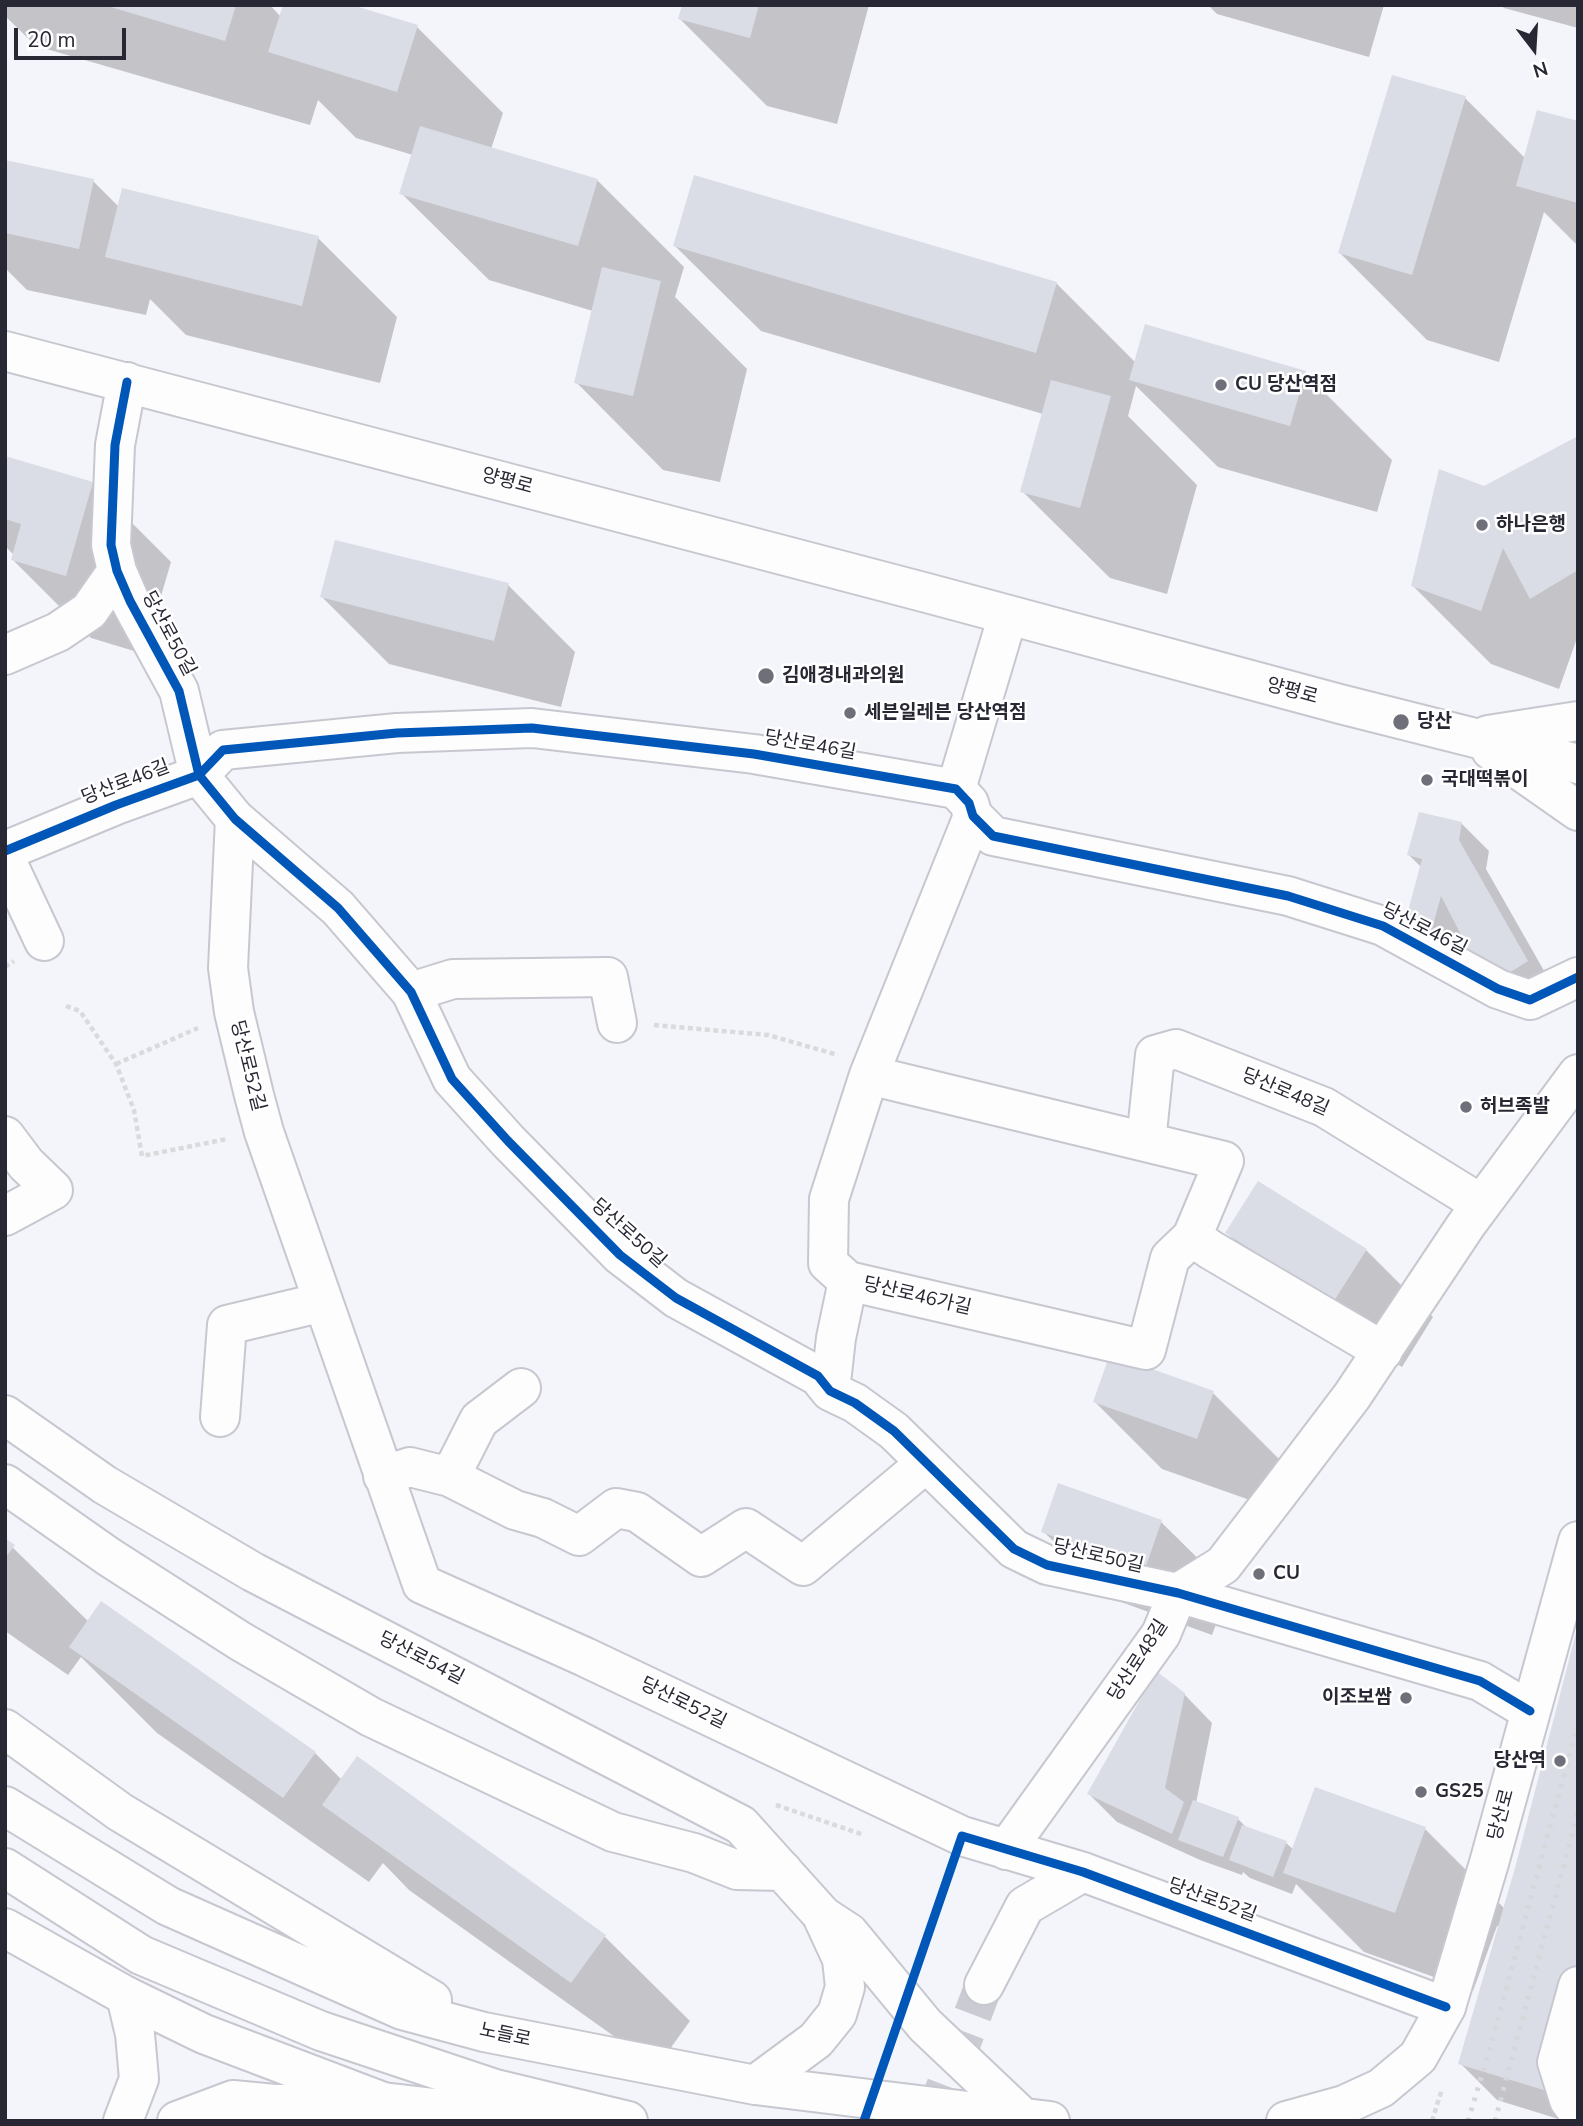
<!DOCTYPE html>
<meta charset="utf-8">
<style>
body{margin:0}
#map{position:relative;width:1583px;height:2126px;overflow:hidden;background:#f4f4fb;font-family:"Nunito Sans",sans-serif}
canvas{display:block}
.frame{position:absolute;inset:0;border:7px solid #282834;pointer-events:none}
.north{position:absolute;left:1499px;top:14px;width:70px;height:70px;-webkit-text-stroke:5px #fff;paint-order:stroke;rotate:163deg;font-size:19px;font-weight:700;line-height:28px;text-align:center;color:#282834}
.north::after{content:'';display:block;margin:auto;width:24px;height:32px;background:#282834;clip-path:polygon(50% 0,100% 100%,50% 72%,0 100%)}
.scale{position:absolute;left:14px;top:28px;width:112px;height:32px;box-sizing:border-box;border:4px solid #282834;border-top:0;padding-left:9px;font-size:21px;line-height:24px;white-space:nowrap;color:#282834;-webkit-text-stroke:5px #fff;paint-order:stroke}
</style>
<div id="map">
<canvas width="1583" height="2126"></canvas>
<div class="frame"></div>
<div class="north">N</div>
<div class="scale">20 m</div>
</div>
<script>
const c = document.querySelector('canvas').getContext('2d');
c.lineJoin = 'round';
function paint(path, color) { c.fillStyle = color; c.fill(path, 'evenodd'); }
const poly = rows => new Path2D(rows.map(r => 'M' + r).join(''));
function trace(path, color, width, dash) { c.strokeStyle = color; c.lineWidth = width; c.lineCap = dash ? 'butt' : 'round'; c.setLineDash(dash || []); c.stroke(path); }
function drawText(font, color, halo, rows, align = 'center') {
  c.font = font + ' "Nunito Sans","Noto Sans KR",sans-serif'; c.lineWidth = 5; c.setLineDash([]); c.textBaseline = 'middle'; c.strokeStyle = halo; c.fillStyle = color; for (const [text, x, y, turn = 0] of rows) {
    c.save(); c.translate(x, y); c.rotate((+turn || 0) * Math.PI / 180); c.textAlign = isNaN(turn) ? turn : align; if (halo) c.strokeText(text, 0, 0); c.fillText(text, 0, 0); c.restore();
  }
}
paint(poly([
 [5,5,270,5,281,17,417,27,503,113,491,149,597,180,684,267,675,297,747,369,720,482,663,470,576,382,593,311,489,280,401,193,413,155,356,138,318,100,310,125,36,46,5,16],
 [684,5,869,5,837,124,767,106,680,19],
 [1208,5,1384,5,1369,57,1217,14],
 [1501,5,1578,5,1578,28,1504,8],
 [1465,98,1525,158,1578,123,1578,246,1544,212,1499,362,1427,340,1340,253],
 [5,162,93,181,119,207,318,238,397,317,380,383,186,335,150,299,146,315,27,290,5,268],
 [675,246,1056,283,1136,363,1305,373,1392,460,1377,512,1218,467,1136,386,1128,416,1197,485,1167,594,1110,578,1022,491,1043,414,761,331],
 [1578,436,1578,644,1576,641,1559,689,1491,664,1413,586],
 [5,458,92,483,171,562,144,654,91,638,13,560,14,555,5,546],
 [508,585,575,652,561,707,389,664,322,597],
 [1461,823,1489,851,1486,869,1555,990,1535,1002,1465,939,1458,963,1435,954,1422,868,1409,855],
 [1227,1233,1366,1250,1433,1317,1402,1367,1294,1300],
 [1213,1393,1280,1460,1264,1505,1162,1469,1095,1402],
 [1059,1485,1161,1522,1229,1589,1212,1635,1110,1598,1043,1531],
 [5,1540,89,1622,102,1603,315,1753,342,1780,604,1936,690,2021,657,2067,409,1890,383,1863,369,1882,157,1733,81,1657,68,1675,5,1631],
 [1578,1628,1578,2121,1565,2121,1497,2100,1460,2063,1500,1927,1497,1926,1473,1991,1364,1952,1296,1884,1292,1894,1250,1878,1243,1872,1242,1875,1200,1860,1117,1822,1089,1794,1184,1694,1212,1723,1196,1803,1238,1819,1247,1828,1286,1843,1294,1850,1425,1829,1505,1909]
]), '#0003');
paint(poly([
 [104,5,236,5,225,41],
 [283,5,352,5,418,25,397,92,268,52],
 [682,5,759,5,750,38,678,19],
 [1392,75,1466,96,1412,275,1338,253],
 [1537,110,1578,121,1578,203,1516,186],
 [420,126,598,179,578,246,399,194],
 [5,160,94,179,79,249,5,233],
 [694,175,1057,282,1036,353,673,246],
 [122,188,319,236,302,306,105,257],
 [602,267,661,281,633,396,574,383],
 [1145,324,1306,371,1290,426,1129,380],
 [1051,380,1111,396,1080,508,1020,492],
 [1578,436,1578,570,1530,599,1503,548,1481,611,1411,586,1439,469,1484,486],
 [5,456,93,482,66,576,11,560,21,524,5,519],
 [335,540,509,583,494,641,320,597],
 [1419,812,1462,822,1459,840,1528,961,1506,975,1473,958,1441,896,1430,936,1404,926,1422,859,1407,855],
 [1258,1181,1367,1249,1334,1301,1225,1233],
 [1110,1354,1214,1391,1197,1439,1093,1402],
 [1058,1483,1162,1520,1145,1569,1041,1532],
 [5,1538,15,1545,5,1558],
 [101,1601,316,1752,283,1798,69,1647],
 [1577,1629,1578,2016,1557,2094,1458,2064,1515,1868],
 [1156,1671,1185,1693,1165,1788,1184,1802,1172,1834,1087,1794],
 [357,1756,606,1935,571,1983,322,1805],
 [1315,1787,1426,1827,1395,1913,1283,1873],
 [1193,1800,1239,1817,1223,1857,1178,1840],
 [1242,1825,1287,1841,1273,1877,1229,1860]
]), '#dadde6');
trace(poly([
 [932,2121,984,1985]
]), '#cbcbd3', 38, [38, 19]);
const minor = poly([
 [127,382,115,445,111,545,117,571,130,601,179,691,199,775,235,819,338,908,411,992,452,1079,508,1141,620,1255,676,1298,818,1376,830,1391,855,1403,894,1431,1014,1549,1047,1565,1178,1593,1480,1681,1530,1711],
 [5,655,58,632,89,611,117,571],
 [956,789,1008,615],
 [973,816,869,1075,829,1199,828,1263,848,1281,1146,1350,1170,1258,1192,1237],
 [235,819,228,968,234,1012,254,1095,264,1132,422,1584,585,1657,962,1836,1083,1872,1446,2007],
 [5,851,116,805,199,775,223,750,397,733,532,728,754,754,956,789,969,803,973,816,993,836,1288,896,1383,926,1498,989,1530,1000,1578,977],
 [5,858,44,941],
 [411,992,453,979,608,977,617,1023],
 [869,1075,1224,1161,1192,1237,1211,1250,1383,1351],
 [5,1136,26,1164,53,1190,5,1216],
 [1146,1142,1155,1055,1176,1049,1324,1107,1481,1204],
 [830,1391,836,1338,848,1281],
 [5,1415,105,1485,253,1572,741,1825,823,1916],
 [220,1417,227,1325,323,1302],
 [383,1476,410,1467,450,1477,479,1420,521,1388],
 [450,1477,515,1510,543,1518,579,1536,616,1508,637,1512,701,1557,746,1528,803,1566,926,1463],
 [5,1484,109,1557,240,1641,371,1717,613,1832,694,1853,737,1870,783,1871],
 [1006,1850,1161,1634,1178,1593,1223,1565,1286,1483,1352,1396,1466,1225,1578,1074],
 [984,1985,1025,1906,1083,1872]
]);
const major = poly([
 [5,351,927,593,1340,704,1578,764],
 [1488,735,1578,721],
 [1491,750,1578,811],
 [5,1729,120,1812,432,2000],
 [5,1806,168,1906,402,2010,484,2032,755,2085,1050,2121],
 [5,1868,141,1955,321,2031,495,2089,628,2121],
 [823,1916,849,1933,925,2025,1021,2116],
 [5,1928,126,1996,204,2034,383,2102,537,2120],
 [1578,1986,1557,2062,1569,2100,1578,2112],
 [755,2085,816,2040,837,2014,845,1987,842,1959,823,1918],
 [1286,2121,1344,2105,1381,2088,1418,2057,1446,2007,1489,1863,1578,1541]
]);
const highway = poly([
 [123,2121,139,2079,135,2034,126,1996],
 [177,2121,233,2100,275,2104,383,2102]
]);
trace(minor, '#c7c7d0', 42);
trace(major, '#c7c7d0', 42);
trace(highway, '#c7c7d0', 42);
trace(poly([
 [5,967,14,961],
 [66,1006,80,1011,116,1064,134,1110,142,1156,227,1139],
 [654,1025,768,1035,838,1055],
 [116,1064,198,1028],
 [776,1805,864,1835],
 [944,1885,949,1869],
 [1432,2121,1442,2089]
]), '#dadadc', 4.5, [5, 3.5]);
trace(minor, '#fdfdfe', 38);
trace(major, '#fdfdfe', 38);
trace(highway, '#fdfdfe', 38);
trace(poly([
 [1468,2121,1488,2055,1578,1724],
 [1495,2121,1578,1812]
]), '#d7d7da', 5, [3.5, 7]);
trace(poly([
 [127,382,115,445,111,545,117,571,130,601,179,691,199,775,235,819,338,908,411,992,452,1079,508,1141,620,1255,676,1298,818,1376,830,1391,855,1403,894,1431,1014,1549,1047,1565,1178,1593,1480,1681,1530,1711],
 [5,851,116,805,199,775,223,750,397,733,532,728,754,754,956,789,969,803,973,816,993,836,1288,896,1383,926,1498,989,1530,1000,1578,977],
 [864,2121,962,1836,1083,1872,1446,2007]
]), '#0057b8', 9);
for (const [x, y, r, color] of [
 [1221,385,7,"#6f6f7a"],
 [1482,525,7,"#6f6f7a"],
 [766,676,9,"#6f6f7a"],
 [850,713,7,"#6f6f7a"],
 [1401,722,9,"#6f6f7a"],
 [1427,780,7,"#6f6f7a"],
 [1466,1107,7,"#6f6f7a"],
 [1259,1574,7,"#6f6f7a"],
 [1406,1698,7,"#6f6f7a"],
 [1560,1761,7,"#6f6f7a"],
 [1421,1792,7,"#6f6f7a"]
]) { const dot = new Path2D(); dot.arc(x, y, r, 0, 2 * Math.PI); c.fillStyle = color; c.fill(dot); trace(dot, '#fff', 2.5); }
drawText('bold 19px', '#282834', '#fff', [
 ["CU 당산역점",1235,385],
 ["하나은행",1496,525],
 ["김애경내과의원",782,676],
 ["세븐일레븐 당산역점",864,713],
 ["당산",1417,722],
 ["국대떡볶이",1441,780],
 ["허브족발",1480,1107],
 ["CU",1273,1574],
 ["이조보쌈",1392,1698,"right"],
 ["당산역",1546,1761,"right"],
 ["GS25",1435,1792]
], 'left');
drawText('19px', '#282834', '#fff', [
 ["양평로",507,482,15],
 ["당산로50길",168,634,62],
 ["양평로",1292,692,15],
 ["당산로46길",810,746,10],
 ["당산로46길",126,783,-21],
 ["당산로46길",1424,930,27],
 ["당산로52길",247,1066,76],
 ["당산로48길",1285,1093,23],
 ["당산로50길",628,1234,42],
 ["당산로46가길",917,1297,13],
 ["당산로50길",1098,1557,13],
 ["당산로54길",421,1659,27],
 ["당산로48길",1139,1661,-57],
 ["당산로52길",683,1704,26],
 ["당산로",1502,1815,-75],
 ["당산로52길",1212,1901,20],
 ["노들로",505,2036,12]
]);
</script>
